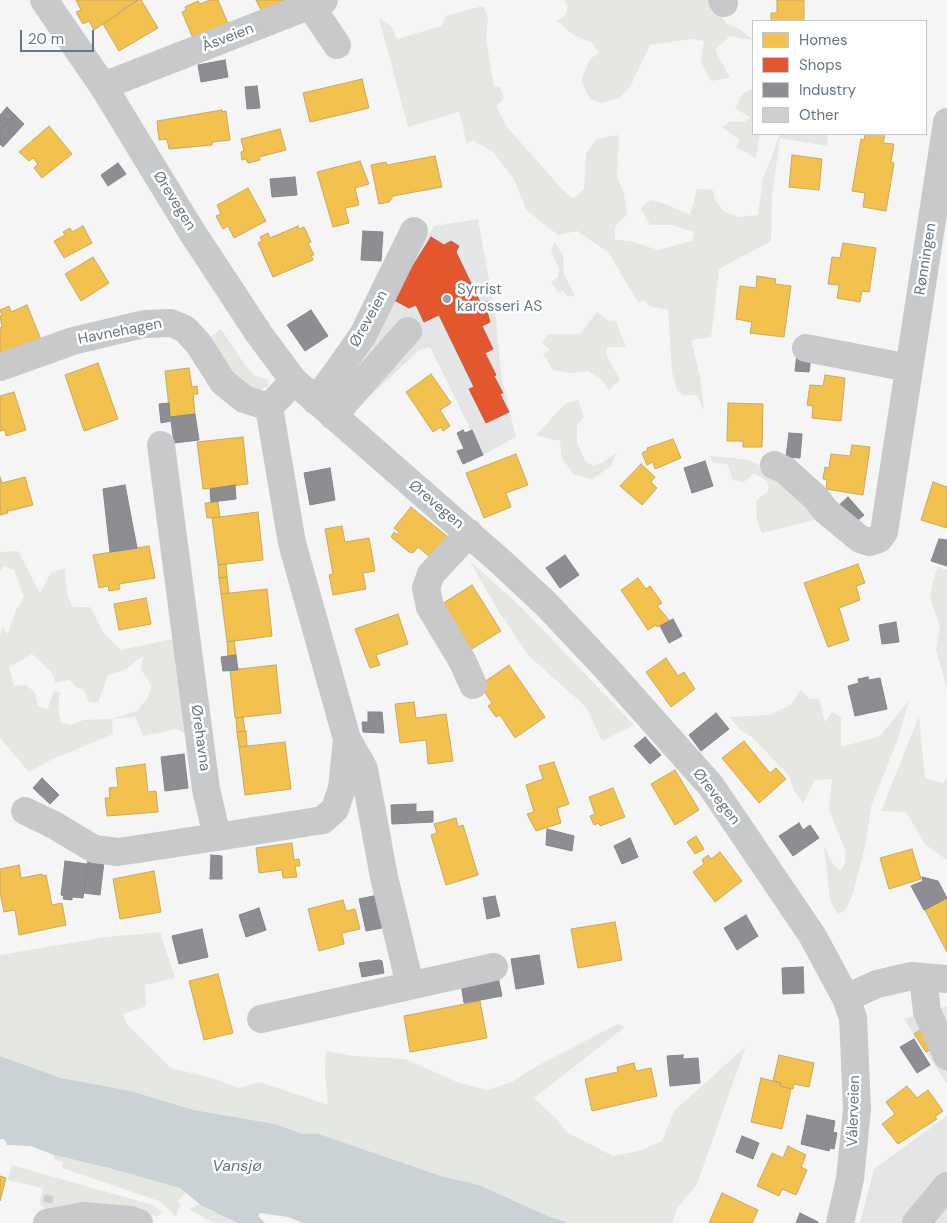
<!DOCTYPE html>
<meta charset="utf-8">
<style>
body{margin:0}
#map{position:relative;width:947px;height:1223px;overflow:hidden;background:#f5f5f5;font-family:"DM Sans",sans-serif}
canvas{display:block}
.legend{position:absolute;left:752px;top:20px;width:175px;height:115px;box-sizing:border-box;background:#fff;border:1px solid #c2c8cd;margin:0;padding:6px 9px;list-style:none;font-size:15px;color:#677682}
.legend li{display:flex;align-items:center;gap:10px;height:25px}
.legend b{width:25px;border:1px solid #c2c8cd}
.scale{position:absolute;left:20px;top:30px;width:74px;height:22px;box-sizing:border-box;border:2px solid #677682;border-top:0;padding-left:6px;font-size:15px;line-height:18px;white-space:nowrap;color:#677682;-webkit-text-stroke:4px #fff;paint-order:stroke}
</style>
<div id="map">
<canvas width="947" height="1223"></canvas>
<ul class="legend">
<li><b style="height:14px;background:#f2c14e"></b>Homes</li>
<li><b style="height:14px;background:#e4572e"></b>Shops</li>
<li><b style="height:14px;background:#8d8d92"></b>Industry</li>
<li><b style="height:14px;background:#cccecf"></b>Other</li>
</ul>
<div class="scale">20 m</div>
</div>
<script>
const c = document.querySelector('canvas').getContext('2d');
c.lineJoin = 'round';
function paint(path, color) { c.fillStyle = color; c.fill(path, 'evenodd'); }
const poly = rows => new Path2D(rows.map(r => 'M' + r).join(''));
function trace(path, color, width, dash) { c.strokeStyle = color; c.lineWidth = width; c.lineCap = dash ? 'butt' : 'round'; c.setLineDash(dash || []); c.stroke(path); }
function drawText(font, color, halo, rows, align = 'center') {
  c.font = font + ' "DM Sans",sans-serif'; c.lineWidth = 5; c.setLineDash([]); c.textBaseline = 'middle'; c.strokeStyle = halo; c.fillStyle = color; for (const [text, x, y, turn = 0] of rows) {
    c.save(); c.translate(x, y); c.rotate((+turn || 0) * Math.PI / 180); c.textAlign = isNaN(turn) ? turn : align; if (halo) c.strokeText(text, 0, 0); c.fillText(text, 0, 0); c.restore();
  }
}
paint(poly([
 [478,219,496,319,501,375,516,437,483,455,430,347,419,350,355,410,335,393,434,226],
 [947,1006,947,1084,904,1019],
 [947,1116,947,1223,860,1223,874,1169]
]), '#e4e5e6');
paint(poly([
 [564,0,710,0,727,24,740,29,753,40,730,36,715,50,730,78,711,81,701,63,704,41,691,39,650,45,630,87,619,98,602,103,590,99,581,81,590,59,599,53,591,42,575,36,557,21,565,15,568,6],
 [483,6,488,18,486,38,494,86,500,87,504,99,496,106,507,127,561,188,573,199,584,189,586,154,597,139,619,135,617,177,624,194,627,214,615,227,615,240,630,241,658,250,692,241,694,232,672,225,650,225,641,208,650,200,666,204,690,215,697,189,713,190,715,200,723,211,739,217,758,215,763,179,780,134,828,134,827,146,780,138,772,196,771,241,719,269,711,337,691,340,700,376,704,410,697,395,683,395,677,390,672,372,668,310,649,306,645,300,638,302,608,252,577,231,558,235,526,210,514,179,493,152,472,140,467,144,459,112,408,127,379,18,391,26,397,39,441,26,446,16],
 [753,88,753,134,760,134,756,158,736,147,740,140,722,127,730,122,744,122,751,117,735,109,742,95],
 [555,242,563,255,564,275,575,295,568,297,563,290,558,293,551,282,558,277,559,268,551,251],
 [597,312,608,320,616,321,626,347,607,347,607,356,620,380,609,390,600,378,588,371,572,373,553,370,543,354,550,350,542,342,548,334,580,334],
 [221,329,245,365,254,375,269,380,268,386,261,390,246,386,232,374,208,339],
 [578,400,584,417,577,425,577,442,585,461,593,466,605,461,617,452,611,466,593,479,574,475,562,458,560,441,536,435,565,404],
 [710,456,749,460,777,474,822,518,762,533,757,521,756,501,769,490,767,481,754,473,744,482,733,480,727,464,712,462],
 [18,551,40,594,51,573,65,568,67,594,73,607,90,607,103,632,121,650,177,638,188,736,177,729,143,736,136,717,112,719,113,734,51,760,29,772,0,738,0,637,2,626,8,634,16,610,24,597,14,570,4,566,0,571,0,552],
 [32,654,52,673,55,683,70,680,75,687,83,689,88,701,98,703,108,675,126,669,143,656,141,669,151,685,148,697,137,711,111,719,83,720,72,725,61,723,58,709,60,692,54,691,47,710,38,706,35,693,27,685,14,686,9,667],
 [469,560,520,606,634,725,602,741,586,707,529,656,499,612],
 [938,567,947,570,947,689,936,650,940,626,930,599,933,580],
 [800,690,810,699,819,699,825,722,832,712,841,717,841,747,880,736,909,700,899,736,871,807,865,847,852,896,845,910,838,914,830,901,824,845,832,863,840,871,844,866,846,852,829,810,832,779,815,780,803,803,794,790,789,776,752,737,740,730,730,717,769,715,791,705],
 [919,716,925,778,942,783,947,780,947,860,925,844,906,812,881,811],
 [160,932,175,978,145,985,146,1006,123,1014,126,1023,171,1068,215,1079,239,1088,259,1082,328,1105,325,1075,326,1051,354,1056,405,1059,457,1082,487,1090,512,1082,535,1067,618,1024,625,1027,534,1098,558,1120,566,1132,613,1156,639,1151,662,1141,674,1111,746,1046,697,1184,678,1207,672,1223,569,1223,550,1217,479,1185,441,1176,319,1134,303,1134,275,1124,194,1110,131,1091,61,1078,0,1056,0,955,107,937],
 [54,1155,134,1174,180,1188,186,1192,177,1202,181,1204,176,1216,159,1201,62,1168,63,1162,54,1160],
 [12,1165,153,1205,162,1212,158,1217,130,1207,96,1203,77,1203,46,1210,40,1204,42,1188,8,1180],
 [199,1204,212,1212,221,1214,238,1223,214,1223,189,1209]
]), '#e4e7e2');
paint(poly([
 [0,1056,61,1078,131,1091,194,1110,275,1124,303,1134,319,1134,441,1176,479,1185,550,1217,569,1223,303,1223,288,1217,260,1213,258,1216,265,1223,238,1223,202,1206,180,1188,109,1168,54,1155,31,1146,7,1145,4,1139,0,1139]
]), '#cbd2d6');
const homes = poly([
 [76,0,138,0,94,30,89,21,83,24,76,12,81,10,76,0],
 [138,0,141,0,158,28,119,51,103,24,119,14,118,12,138,0],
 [210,0,218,0,230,28,195,43,182,12,186,10,185,7,198,1,200,4,210,0],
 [256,0,289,0,262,12,256,0],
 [777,0,804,0,804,21,771,21,771,13,777,13,777,0],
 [362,79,369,108,310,122,303,93,362,79],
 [222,110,222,112,226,111,230,140,212,142,212,145,169,149,167,139,159,140,157,121,222,110],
 [49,126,72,154,42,178,34,168,38,164,33,158,29,161,19,152,49,126],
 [280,129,286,150,259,157,260,160,248,163,246,159,242,160,241,152,244,151,241,139,280,129],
 [865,134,885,134,883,143,894,144,891,162,894,163,886,211,863,207,865,193,852,191,861,139,864,140,865,134],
 [792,155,822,159,819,190,789,187,792,155],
 [435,156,442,187,393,196,389,202,379,204,371,165,386,162,387,165,435,156],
 [360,161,369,184,355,188,359,205,345,208,349,223,333,227,317,172,360,161],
 [248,188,266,221,234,238,228,226,223,229,216,216,221,214,217,205,248,188],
 [83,226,92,243,64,258,54,241,65,235,63,232,70,228,72,232,83,226],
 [298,226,299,229,304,227,311,242,308,243,314,255,311,255,313,260,273,277,258,243,262,241,260,237,268,233,270,238,298,226],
 [843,243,876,248,869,292,862,291,860,302,837,298,839,285,828,284,832,257,840,258,843,243],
 [93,257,109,283,81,301,65,274,93,257],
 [757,276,776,279,775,284,791,286,784,337,750,333,752,322,736,319,740,286,756,288,757,276],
 [27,305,42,342,0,358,0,328,2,327,0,316,2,315,0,310,9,306,11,312,27,305],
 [98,363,118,419,84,431,65,375,98,363],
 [189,368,192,387,197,386,198,394,193,394,195,414,170,417,165,371,189,368],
 [431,374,451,403,440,410,450,426,443,431,441,427,433,432,406,392,431,374],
 [825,375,845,378,841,421,812,418,813,406,807,405,810,385,823,386,825,375],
 [14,392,26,430,6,436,5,430,0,431,0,396,14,392],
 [728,403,763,404,762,447,743,447,743,441,727,441,728,403],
 [243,437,248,484,203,489,197,442,243,437],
 [673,439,681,458,655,469,653,462,647,465,642,453,648,450,647,448,673,439],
 [852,445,870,447,863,495,826,489,827,480,823,479,825,467,829,468,831,454,850,456,852,445],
 [516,454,528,485,506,493,511,507,484,518,466,473,516,454],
 [641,464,655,477,651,482,657,488,642,505,620,486,641,464],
 [0,477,2,483,25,477,33,505,9,511,7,510,8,513,0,515,0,477],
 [933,482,947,487,947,528,921,520,933,482],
 [218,502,220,517,207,518,205,503,218,502],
 [411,507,448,537,431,558,418,547,413,553,409,552,391,537,394,532,397,535,399,532,394,528,411,507],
 [258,512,263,560,218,565,212,518,258,512],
 [342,526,345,542,369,538,375,571,363,573,366,589,333,595,329,575,333,574,325,529,342,526],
 [149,546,155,578,119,584,120,589,109,591,108,586,99,588,93,555,149,546],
 [226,564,227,577,219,578,218,565,226,564],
 [858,564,865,583,856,586,860,600,839,608,849,640,828,647,804,583,858,564],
 [227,577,229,593,221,594,219,578,227,577],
 [638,578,646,589,650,586,662,603,657,606,670,621,657,627,656,625,648,630,621,590,638,578],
 [472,585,501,631,470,650,442,604,472,585],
 [267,589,272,636,227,642,221,594,267,589],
 [146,598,151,624,119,630,114,604,146,598],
 [398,614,408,644,376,655,380,665,370,668,355,629,398,614],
 [234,640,236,655,228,656,227,642,234,640],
 [666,658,678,676,684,672,695,689,671,707,646,672,666,658],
 [276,665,281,713,235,718,230,670,276,665],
 [509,665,545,717,515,738,500,715,496,717,488,706,492,703,480,685,509,665],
 [414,702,416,718,446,714,453,761,428,764,426,740,400,743,395,704,414,702],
 [243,717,245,731,237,732,236,718,243,717],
 [246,731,247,746,239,747,237,732,246,731],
 [744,741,770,773,776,768,786,779,759,803,722,758,744,741],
 [285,742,291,789,245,795,239,747,285,742],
 [554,762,569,804,557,808,561,823,536,831,527,814,534,812,526,785,543,779,539,766,554,762],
 [145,764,148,792,156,791,158,812,107,816,105,798,110,798,109,788,118,787,116,768,145,764],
 [675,770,699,810,675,825,651,784,675,770],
 [613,788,625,817,600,826,599,823,594,825,590,816,595,814,589,797,613,788],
 [456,818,458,827,463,825,478,875,446,885,431,835,437,833,434,824,456,818],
 [696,836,704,849,695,854,687,842,696,836],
 [292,843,294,860,299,859,300,866,295,866,297,877,283,878,282,870,259,873,256,848,292,843],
 [912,849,921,879,889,889,880,858,912,849],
 [720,852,742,881,715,902,693,872,704,864,702,860,708,855,711,859,720,852],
 [19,865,21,878,42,874,42,876,46,875,52,905,62,903,66,925,19,935,15,910,4,912,0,892,0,869,19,865],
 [154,871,161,912,120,919,113,879,154,871],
 [947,898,947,952,925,910,947,898],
 [343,900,346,911,355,909,360,929,342,933,344,944,319,951,308,909,343,900],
 [615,922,622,960,578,968,571,929,615,922],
 [218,974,233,1033,204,1040,189,981,218,974],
 [480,1001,487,1038,410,1052,404,1016,480,1001],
 [928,1025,940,1044,926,1052,914,1034,928,1025],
 [779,1055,814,1063,809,1087,794,1084,793,1089,780,1086,781,1083,773,1081,779,1055],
 [634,1063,636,1071,651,1068,657,1096,592,1111,585,1079,618,1072,617,1067,634,1063],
 [761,1078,781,1083,780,1086,791,1089,782,1129,751,1122,761,1078],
 [907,1086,917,1098,928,1090,943,1111,935,1117,937,1119,898,1144,882,1124,895,1114,886,1102,907,1086],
 [788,1146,806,1155,801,1167,807,1170,796,1195,782,1189,779,1196,757,1186,772,1153,783,1158,788,1146],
 [0,1176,6,1178,0,1201,0,1176],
 [722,1193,758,1210,752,1223,709,1223,722,1193]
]);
paint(homes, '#f2c14e');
trace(homes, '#c8aa5e', 1);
const shops = poly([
 [431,237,444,245,451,241,459,246,456,252,481,304,487,301,490,305,486,308,490,322,482,326,493,349,485,353,496,375,494,376,503,393,500,394,509,412,486,423,469,389,474,387,439,315,424,322,416,305,409,308,392,299,431,237]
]);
paint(shops, '#e4572e');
trace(shops, '#be6047', 1);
const industry = poly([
 [225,60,228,77,201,82,198,65,225,60],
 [257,86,260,108,247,109,245,87,257,86],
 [7,107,15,115,0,131,0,115,7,107],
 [15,115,24,124,3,147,0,144,0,131,15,115],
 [118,163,126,174,108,186,101,175,118,163],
 [295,177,297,195,272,197,270,179,295,177],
 [363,231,383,232,381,261,361,260,363,231],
 [311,310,328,336,305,351,287,325,311,310],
 [797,354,811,356,809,372,795,371,797,354],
 [169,403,170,417,195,414,199,440,174,443,171,421,161,423,159,404,169,403],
 [463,430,465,433,472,430,483,455,463,464,457,451,464,449,457,433,463,430],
 [789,433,802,434,800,458,786,457,789,433],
 [705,461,713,486,692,493,684,468,705,461],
 [330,468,335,500,310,505,304,473,330,468],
 [125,485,137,548,110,552,103,489,125,485],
 [235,485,236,499,211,502,210,489,235,485],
 [848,497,864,515,853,524,837,507,848,497],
 [939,539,947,540,947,566,931,561,939,539],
 [565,555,579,575,560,588,546,568,565,555],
 [673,619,682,636,669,643,660,626,673,619],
 [896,622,899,642,882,644,879,625,896,622],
 [236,655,238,670,223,671,221,657,236,655],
 [868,677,869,680,880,678,887,709,855,716,848,686,859,683,858,679,868,677],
 [368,712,382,712,384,733,363,732,362,722,368,722,368,712],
 [716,713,729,729,701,751,689,735,716,713],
 [645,737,661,755,650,764,634,746,645,737],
 [184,754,188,788,165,791,161,757,184,754],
 [42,778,59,795,50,804,33,788,42,778],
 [416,804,416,812,433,811,433,822,392,824,391,805,416,804],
 [799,823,803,830,810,825,819,838,793,856,779,836,799,823],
 [547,829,574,836,572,851,546,845,547,829],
 [630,838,638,857,622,864,614,846,630,838],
 [211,855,222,856,222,879,210,879,211,855],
 [88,860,104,862,100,895,84,893,88,860],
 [65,861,87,864,83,898,72,897,72,900,63,899,64,896,61,895,65,861],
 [922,877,938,881,947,898,924,910,911,886,923,881,922,877],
 [378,895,382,928,366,931,359,899,378,895],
 [495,896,500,916,487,919,483,898,495,896],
 [259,908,266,930,246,937,239,915,259,908],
 [746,915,758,936,737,950,724,928,746,915],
 [202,929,208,957,179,964,172,936,202,929],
 [539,955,544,984,516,989,511,959,539,955],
 [379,960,382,961,384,973,362,977,359,963,379,960],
 [803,967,804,993,783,994,782,968,803,967],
 [498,977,502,996,464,1003,461,984,498,977],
 [914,1039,930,1065,917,1073,900,1047,914,1039],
 [683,1055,683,1059,698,1058,700,1083,670,1086,667,1056,683,1055],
 [807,1115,835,1121,833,1132,837,1133,834,1149,830,1148,829,1151,801,1144,807,1115],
 [742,1136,759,1143,753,1159,736,1152,742,1136],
 [800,1213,818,1222,818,1223,796,1223,800,1213]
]);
paint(industry, '#8d8d92');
trace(industry, '#82868d', 1);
const building = poly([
 [44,1194,54,1196,53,1204,43,1202,44,1194]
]);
paint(building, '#cccecf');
trace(building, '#e4e4e4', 1);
trace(poly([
 [44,0,103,86,192,232,259,334,294,381,501,562,546,604,608,670,711,786,812,935,846,998,853,1018,857,1109,850,1179,840,1223],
 [722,0,724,3],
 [310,5,337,45],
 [103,86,324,0],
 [806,348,909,368],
 [0,367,73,341,144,324,171,323,185,329,198,343,223,382,244,399,269,407],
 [294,381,269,407,292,543,347,739,364,769,384,877,410,985],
 [316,401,363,335,414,231],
 [333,416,408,331],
 [161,445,206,789,217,837,323,820,335,809,342,788,347,739],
 [774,465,785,470,816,498,826,511,860,539,870,542,879,539,884,532,947,122],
 [469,533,431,574,426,588,430,607,463,662,473,685],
 [25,811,54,825,94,849,118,852,217,837],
 [923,977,927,1012,947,1056],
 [846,998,877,984,912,976,947,979],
 [261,1019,494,967],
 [47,1223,83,1216,131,1220,139,1223],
 [916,1223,947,1186]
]), '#c8c9ca', 28);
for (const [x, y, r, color] of [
 [447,299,5,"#99a2aa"]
]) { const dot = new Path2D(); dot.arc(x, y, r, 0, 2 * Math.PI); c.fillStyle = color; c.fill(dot); trace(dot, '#fff', 2); }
drawText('15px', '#677682', '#fff', [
 ["Åsveien",228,38,-21],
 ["Ørevegen",174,201,58],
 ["Rønningen",926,259,-81],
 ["Øreveien",369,319,-61],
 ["Havnehagen",120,332,-11],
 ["Ørevegen",436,505,40],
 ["Ørehavna",200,738,82],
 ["Ørevegen",716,797,52],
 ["Vålerveien",854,1111,-88]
]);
drawText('15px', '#677682', '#fff', [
 ["Syrrist",457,290],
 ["karosseri AS",457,307]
], 'left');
drawText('italic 16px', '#63777f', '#fff', [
 ["Vansjø",237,1167]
]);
</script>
